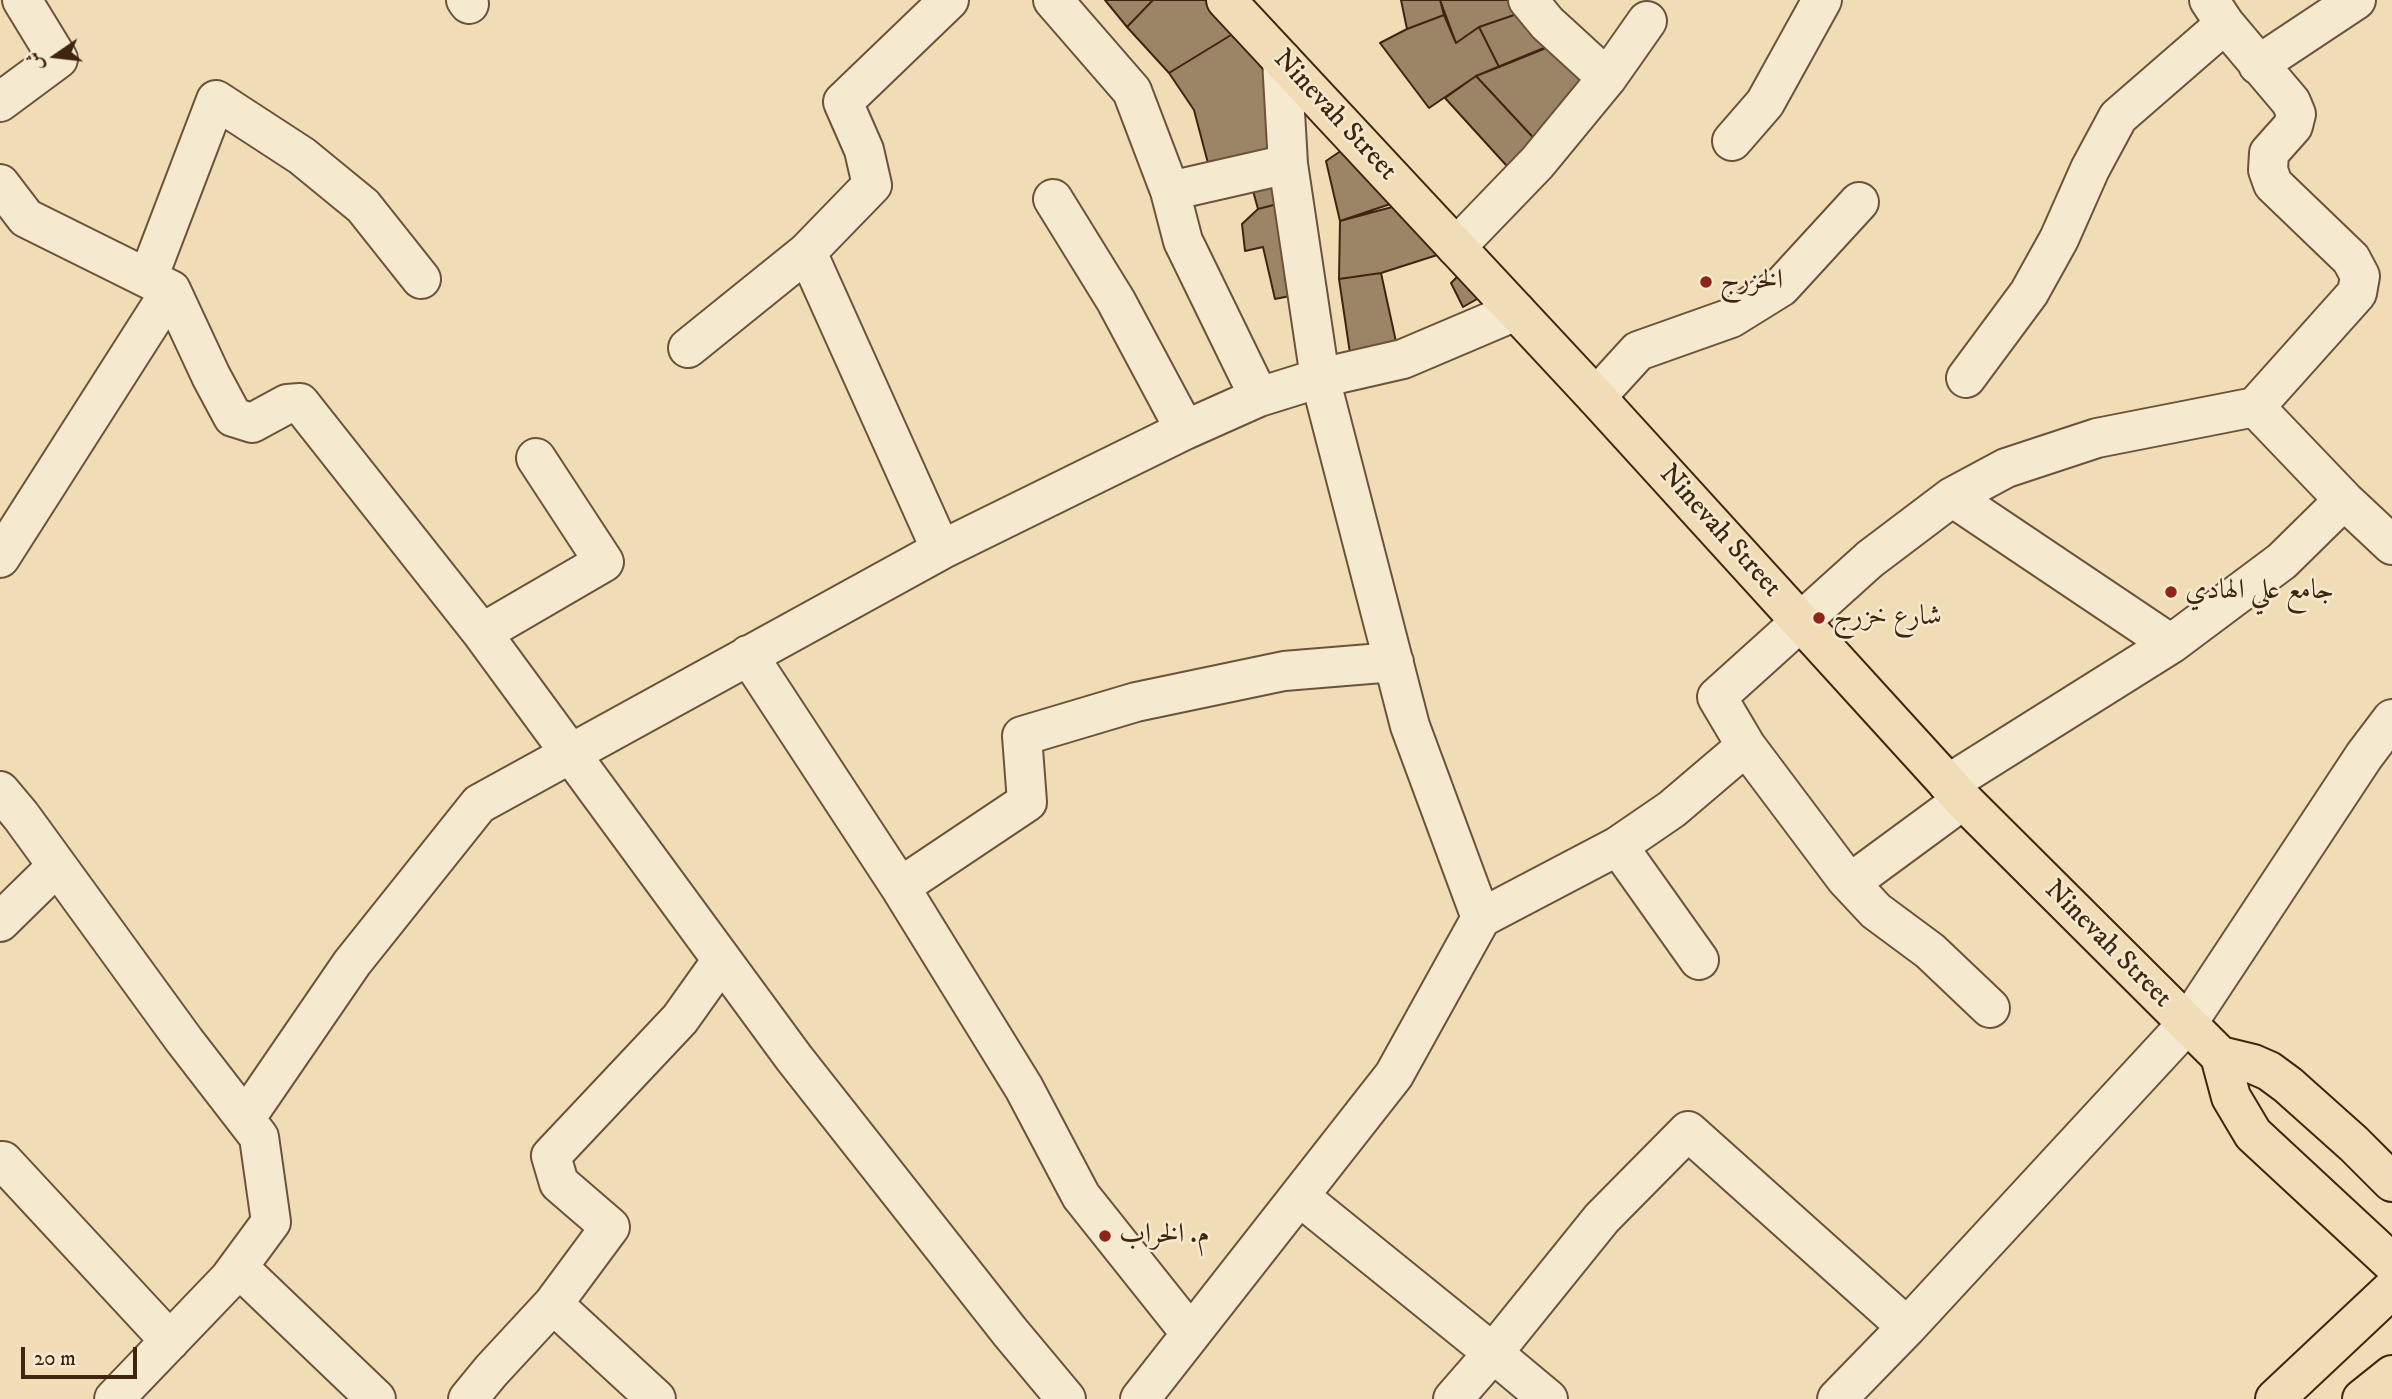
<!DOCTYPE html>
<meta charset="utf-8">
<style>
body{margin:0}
#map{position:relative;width:2392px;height:1399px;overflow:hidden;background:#f0ddb6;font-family:"IM FELL DW Pica",Amiri,serif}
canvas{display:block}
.north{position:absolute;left:21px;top:21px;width:70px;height:70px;-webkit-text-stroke:5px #f5e9d0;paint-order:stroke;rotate:256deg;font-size:19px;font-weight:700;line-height:28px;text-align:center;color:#3f2510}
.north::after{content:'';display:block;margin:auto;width:24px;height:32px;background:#3f2510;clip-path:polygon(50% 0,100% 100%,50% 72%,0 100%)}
.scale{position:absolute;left:21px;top:1347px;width:116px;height:32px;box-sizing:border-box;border:4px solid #3f2510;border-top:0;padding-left:9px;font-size:21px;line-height:24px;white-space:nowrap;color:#3f2510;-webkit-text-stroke:5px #f5e9d0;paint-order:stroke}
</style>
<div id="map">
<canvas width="2392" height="1399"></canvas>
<div class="north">ش</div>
<div class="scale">20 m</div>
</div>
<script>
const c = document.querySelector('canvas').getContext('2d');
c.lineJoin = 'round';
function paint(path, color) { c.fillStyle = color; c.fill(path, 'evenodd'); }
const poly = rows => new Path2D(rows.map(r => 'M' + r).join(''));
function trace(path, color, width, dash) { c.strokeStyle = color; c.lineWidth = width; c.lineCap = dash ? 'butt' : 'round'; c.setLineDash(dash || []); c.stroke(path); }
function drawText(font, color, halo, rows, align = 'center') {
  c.font = font + ' "IM FELL DW Pica",Amiri,serif'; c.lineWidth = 5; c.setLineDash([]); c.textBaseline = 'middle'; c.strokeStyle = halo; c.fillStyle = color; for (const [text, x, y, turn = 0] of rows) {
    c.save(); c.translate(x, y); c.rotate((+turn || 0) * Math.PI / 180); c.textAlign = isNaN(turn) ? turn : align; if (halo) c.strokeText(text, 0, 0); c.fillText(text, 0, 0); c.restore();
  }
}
const building = poly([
 [1105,0,1153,0,1127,27,1105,0],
 [1153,0,1227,0,1249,24,1169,73,1127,27,1153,0],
 [1401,0,1440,0,1444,15,1407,29,1401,0],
 [1440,0,1513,0,1520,13,1479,27,1456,43,1440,0],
 [1520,13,1551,46,1499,67,1479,27,1520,13],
 [1444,15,1456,43,1479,27,1499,67,1476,76,1429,108,1380,43,1407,29,1444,15],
 [1249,24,1300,154,1209,167,1194,110,1169,73,1249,24],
 [1556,43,1594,83,1542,147,1476,76,1556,43],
 [1476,76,1542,147,1516,176,1445,98,1476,76],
 [1370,131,1418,200,1340,221,1326,161,1370,131],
 [1286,172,1293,200,1258,209,1250,180,1286,172],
 [1414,196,1456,249,1381,273,1339,279,1340,221,1414,196],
 [1293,200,1315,291,1275,299,1263,247,1245,251,1242,224,1258,209,1293,200],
 [1471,263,1493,290,1463,307,1451,283,1471,263],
 [1381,273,1398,351,1351,360,1339,279,1381,273]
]);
paint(building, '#9b8566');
trace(building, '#3f2510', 2);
const minor = poly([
 [466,0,469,4],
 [1053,0,1132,91,1170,191,1183,241,1259,397],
 [1528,0,1547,23,1607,78],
 [2209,0,2225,24,2291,102,2296,114,2293,126,2269,153,2268,170,2273,184,2351,259,2360,276,2357,293,2255,407],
 [2258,65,2356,0],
 [0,102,58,59,22,0],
 [1732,141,1765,103,1822,0],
 [0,184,26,218,171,290,211,376,233,417,252,423,287,404,300,403,482,633,794,1058,1010,1332,1066,1399],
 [1170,191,1288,164],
 [1053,199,1116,301,1185,430],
 [1456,247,1537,163,1607,78,1647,21],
 [807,252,872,185,864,150,843,102,949,0],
 [148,278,216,100,302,156,363,206,421,279],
 [688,348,807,252,941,550],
 [1966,378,2029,293,2059,239,2090,169,2118,117,2225,24],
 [1596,397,1638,351,1731,318,1781,287,1859,202],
 [0,558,171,290],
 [482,633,604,562,536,458],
 [2171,644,2282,561,2344,500],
 [748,655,900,887,1027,802,1022,736,1136,702,1284,671,1394,662],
 [1746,746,1846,879,1861,875,1963,800],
 [1948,784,2171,644,1952,497],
 [0,791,21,816,184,1040,259,1137,271,1222,229,1279,114,1399],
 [1618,846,1699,960],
 [1846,879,1876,911,1930,951,1990,1008],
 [900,887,1024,1088,1081,1196,1191,1334],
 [1481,918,1618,846,1672,809,1746,746,1717,697,1870,559,1952,497,2006,468,2097,438,2255,407,2344,500,2392,545],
 [0,922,57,866],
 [245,1119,352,963,479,804,941,550,1185,430,1259,397,1320,378,1403,359,1516,311],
 [0,1161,3,1161,170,1341],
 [1299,1196,1493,1353,1602,1218,1688,1131,1907,1327],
 [238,1267,376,1399],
 [553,1304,610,1227,559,1183,551,1156,680,1019,722,960],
 [468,1399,491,1371,553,1304,656,1399],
 [1140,1399,1394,1075,1481,918,1410,726,1320,378,1288,164,1282,60],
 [1453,1399,1493,1353,1548,1399],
 [1837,1399,1907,1327,2187,1024,2364,756,2392,719]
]);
const major = poly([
 [1226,0,1596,397,1963,800,2220,1056,2231,1097,2253,1134,2392,1263],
 [2220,1056,2253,1064,2269,1071,2288,1085,2354,1144,2392,1182],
 [2275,1399,2392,1289],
 [2362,1399,2392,1375]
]);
trace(minor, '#6b533a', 42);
trace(major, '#3f2510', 42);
trace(minor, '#f5e9d0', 38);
trace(major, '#f0ddb6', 38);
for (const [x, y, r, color] of [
 [1706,282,7,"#8f2418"],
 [2171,592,7,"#8f2418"],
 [1819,618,7,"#8f2418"],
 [1105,1236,7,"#8f2418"]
]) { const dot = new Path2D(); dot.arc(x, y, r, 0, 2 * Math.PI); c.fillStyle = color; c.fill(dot); trace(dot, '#f5e9d0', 2.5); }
drawText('28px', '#3f2510', '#f5e9d0', [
 ["Ninevah Street",1334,116,47],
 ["Ninevah Street",1719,532,48],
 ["Ninevah Street",2107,945,45]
]);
drawText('28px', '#3f2510', '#f5e9d0', [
 ["الخزرج",1720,282],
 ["جامع علي الهادي",2185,592],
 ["شارع خزرج",1833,618],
 ["م. الخراب",1119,1236]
], 'left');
</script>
